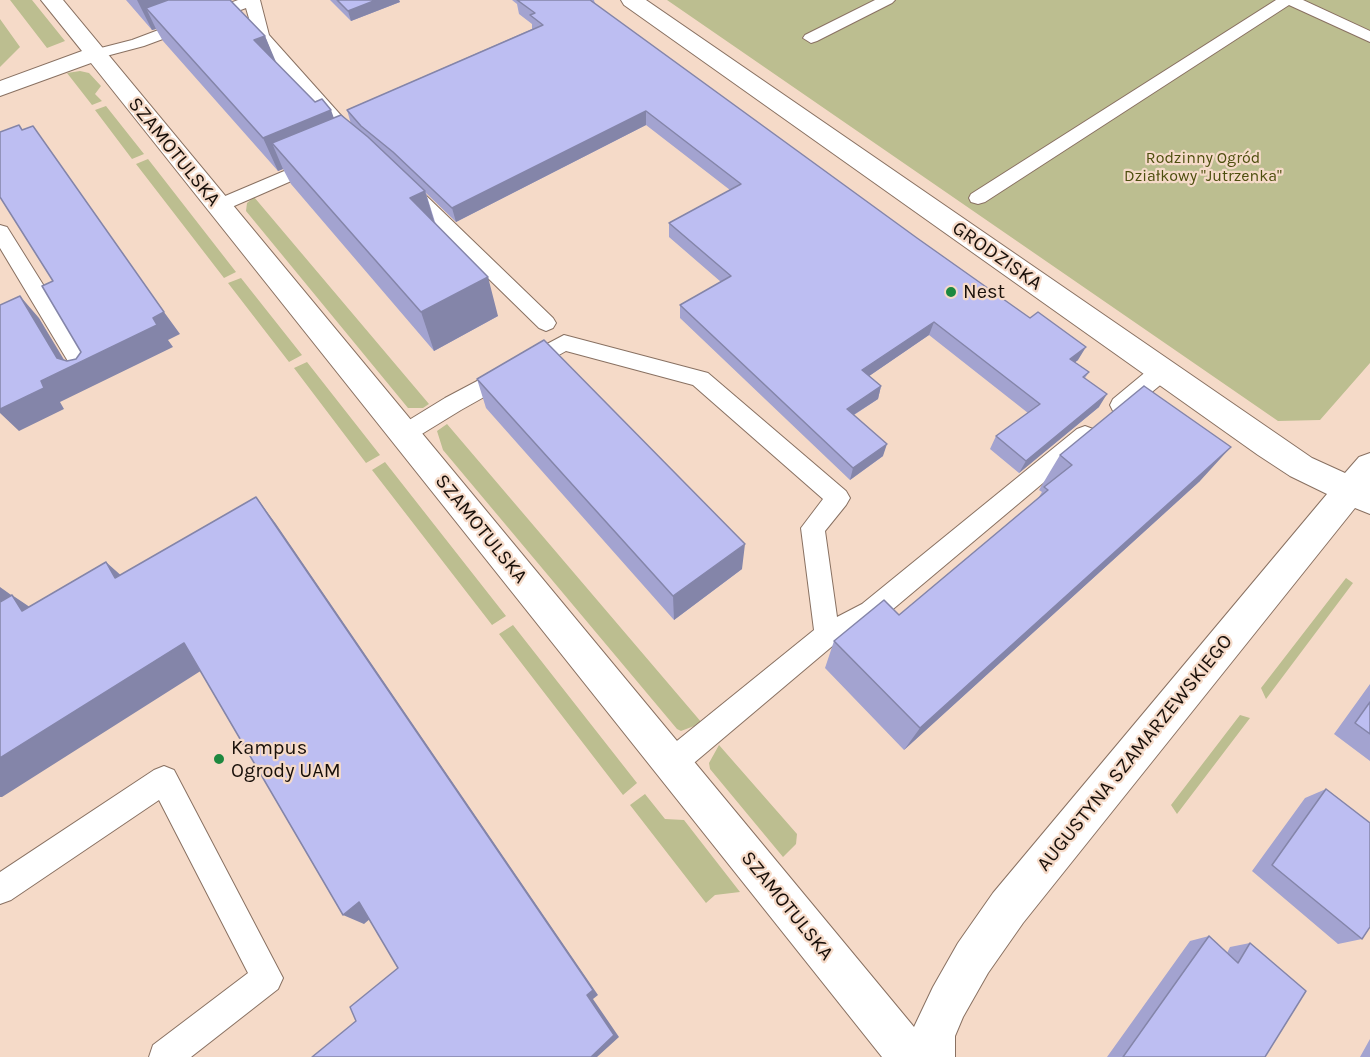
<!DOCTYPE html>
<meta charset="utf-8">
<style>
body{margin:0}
canvas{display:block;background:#f5dac8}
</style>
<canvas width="1370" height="1057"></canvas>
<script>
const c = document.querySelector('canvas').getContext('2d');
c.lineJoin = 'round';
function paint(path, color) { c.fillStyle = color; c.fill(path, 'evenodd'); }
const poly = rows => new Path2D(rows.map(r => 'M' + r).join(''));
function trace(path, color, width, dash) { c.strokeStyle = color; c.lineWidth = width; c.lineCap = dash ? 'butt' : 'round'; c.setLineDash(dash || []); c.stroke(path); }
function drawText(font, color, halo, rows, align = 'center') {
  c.font = font + ' Karla,sans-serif'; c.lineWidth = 4.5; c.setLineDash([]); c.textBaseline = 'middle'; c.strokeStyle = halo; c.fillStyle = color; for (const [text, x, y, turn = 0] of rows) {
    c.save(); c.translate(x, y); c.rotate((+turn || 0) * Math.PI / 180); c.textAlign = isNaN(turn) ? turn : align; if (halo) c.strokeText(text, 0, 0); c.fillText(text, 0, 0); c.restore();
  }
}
paint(poly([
 [10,0,32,0,65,41,47,48],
 [667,0,1370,0,1370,363,1320,420,1278,421],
 [0,19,20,47,0,67],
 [80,71,89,73,101,86,95,94,102,101,92,105,67,73],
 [106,106,144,154,132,159,95,110],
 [148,159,236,272,224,278,136,164],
 [254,197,429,404,423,408,408,408,246,211,247,203],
 [241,278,302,355,289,362,228,283],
 [307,362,380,455,366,463,294,368],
 [447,424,702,723,681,731,677,729,443,450,437,431],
 [385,462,506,616,492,625,372,470],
 [1346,578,1353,583,1266,699,1261,688],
 [513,625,637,783,623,795,499,634],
 [1240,715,1250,718,1177,814,1171,805],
 [719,745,797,834,796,844,783,857,710,769,709,763],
 [645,794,665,819,684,820,740,892,715,895,706,903,630,805]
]), '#bcbe90');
const service = poly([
 [238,0,260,0,269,35,346,121,349,125,346,129,334,129,255,39,246,8,144,46,95,59,87,54,89,51,132,40,238,0],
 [875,0,895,0,892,3,817,41,811,43,803,38,805,35,875,0],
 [1276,0,1303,0,1370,31,1370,42,1289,5,985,202,978,204,971,202,969,198,971,194,1276,0],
 [315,158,321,160,324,164,321,168,225,210,218,212,211,210,209,206,211,202,315,158],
 [408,183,415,185,553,318,556,323,553,328,546,331,539,328,401,193,399,189,401,185,408,183],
 [0,225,7,227,94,366,97,372,94,378,86,380,78,378,0,248,0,225],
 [564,335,708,373,846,491,850,498,846,505,825,531,837,617,862,604,1077,429,1085,426,1093,429,1096,435,1093,441,880,620,836,643,682,773,672,777,662,773,658,763,662,753,814,630,801,528,823,499,693,385,566,351,461,410,412,440,404,443,396,440,393,434,396,428,445,398,564,335],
 [1162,363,1170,365,1173,371,1170,377,1129,411,1121,414,1113,411,1110,405,1113,399,1154,365,1162,363],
 [164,766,174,770,283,978,278,989,191,1057,149,1057,153,1045,248,973,159,800,11,900,0,904,0,872,154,770,164,766]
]);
const minor = poly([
 [41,0,63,0,914,1027,933,987,958,943,993,893,1327,494,1290,476,1258,455,624,5,621,0,646,0,1312,458,1345,473,1359,457,1370,453,1370,514,1355,508,1023,923,988,973,963,1017,955,1036,955,1057,882,1057,91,63,0,96,0,81,82,51,41,0]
]);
trace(service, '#897162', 2);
trace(minor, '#897162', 2);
paint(service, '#fff');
paint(minor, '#fff');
paint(poly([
 [126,0,230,0,265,36,275,62,315,102,334,118,351,124,347,110,532,29,532,24,519,14,517,4,512,0,594,0,595,4,1078,360,1075,362,1089,372,1085,378,1099,407,1019,473,990,449,996,436,1028,413,929,335,869,376,881,386,878,399,854,415,883,456,850,480,680,318,680,305,721,282,669,237,669,223,730,190,646,125,456,222,426,193,435,222,498,316,434,351,291,184,283,169,278,171,163,41,156,29,152,30],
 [330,0,399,0,400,2,351,21],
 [477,379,742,569,674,620,486,408],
 [1060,455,1200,481,904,750,825,668,834,641,899,615,1037,500,1042,492,1039,490],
 [1370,684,1370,761,1334,734],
 [1326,789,1362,939,1338,944,1252,871,1305,798],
 [1209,936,1227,953,1230,947,1250,943,1265,1057,1107,1057,1190,941],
 [1370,1039,1370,1057,1360,1057]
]), '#a3a3d0');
paint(poly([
 [137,0,215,0,146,8,156,29,152,30],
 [376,0,399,0,400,2,351,21,348,11],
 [265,36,279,69,254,40],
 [331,110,343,143,272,143,283,169,278,171,263,138],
 [646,111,646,125,456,222,452,208],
 [425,191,437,231,410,198],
 [488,277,498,316,434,351,421,312],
 [20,296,39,318,69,368,164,312,180,334,168,340,173,347,60,402,64,409,19,431,0,413,0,409,41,381,57,358],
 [934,322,929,335,859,383,862,370],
 [1086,347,1078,360,1063,372,1070,359],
 [881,386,878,399,844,421,847,409],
 [1107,394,1099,407,1019,473,1026,461],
 [887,444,883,456,850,480,853,468],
 [1231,447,1200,481,904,750,920,728],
 [256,497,276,524,598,995,593,999,619,1037,597,1057,591,1057],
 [745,544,742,569,674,620,673,596],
 [106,562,134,587,115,578],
 [0,587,14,597,12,595,46,618,0,608],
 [184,643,210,665,2,797,0,797,0,758],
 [359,902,378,912,364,924,343,915]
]), '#8485a9');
const building = poly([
 [168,0,230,0,265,36,254,40,315,102,322,99,331,110,263,138,146,8,168,0],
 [337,0,376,0,348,11,337,0],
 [517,0,590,0,917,238,1030,318,1038,312,1086,347,1070,359,1089,372,1083,377,1107,394,1026,461,996,436,1040,404,934,322,862,370,881,386,847,409,887,444,853,468,680,305,731,276,669,223,741,184,646,111,452,208,393,152,361,126,347,110,543,25,530,15,535,13,517,0],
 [341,115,368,137,425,191,410,198,488,277,421,312,272,143,341,115],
 [19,125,22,130,33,126,164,312,153,318,157,325,41,381,44,388,0,409,0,305,20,296,57,358,67,361,76,359,81,352,42,286,53,281,0,197,0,132,19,125],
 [544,340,745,544,673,596,477,379,544,340],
 [1144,386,1231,447,920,728,834,641,884,600,899,615,1048,490,1044,487,1072,465,1060,455,1144,386],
 [256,497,593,990,587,995,614,1035,591,1057,312,1057,356,1021,350,1007,398,968,359,902,343,915,184,643,0,758,0,602,12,595,22,611,106,562,115,578,256,497],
 [1370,702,1370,734,1355,723,1370,702],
 [1326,789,1370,823,1370,927,1362,939,1272,865,1326,789],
 [1209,936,1238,963,1250,943,1306,991,1265,1057,1123,1057,1209,936]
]);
paint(building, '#bdbef2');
trace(building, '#8485a9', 1.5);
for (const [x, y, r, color] of [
 [951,292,6,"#1d883f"],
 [219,759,6,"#1d883f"]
]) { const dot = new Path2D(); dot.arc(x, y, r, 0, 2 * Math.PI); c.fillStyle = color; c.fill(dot); trace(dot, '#f5dac8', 2); }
drawText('16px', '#4d4e0e', '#f5dac8', [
 ["Rodzinny Ogród",1203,158],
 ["Działkowy \"Jutrzenka\"",1203,176]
]);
drawText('20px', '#19100a', '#f5dac8', [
 ["SZAMOTULSKA",174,152,51],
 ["GRODZISKA",997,256,35],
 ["SZAMOTULSKA",481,529,51],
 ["AUGUSTYNA SZAMARZEWSKIEGO",1135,753,-51],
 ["SZAMOTULSKA",787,906,51]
]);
drawText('20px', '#19100a', '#f5dac8', [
 ["Nest",963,292],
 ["Kampus",231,748],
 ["Ogrody UAM",231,771]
], 'left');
</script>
